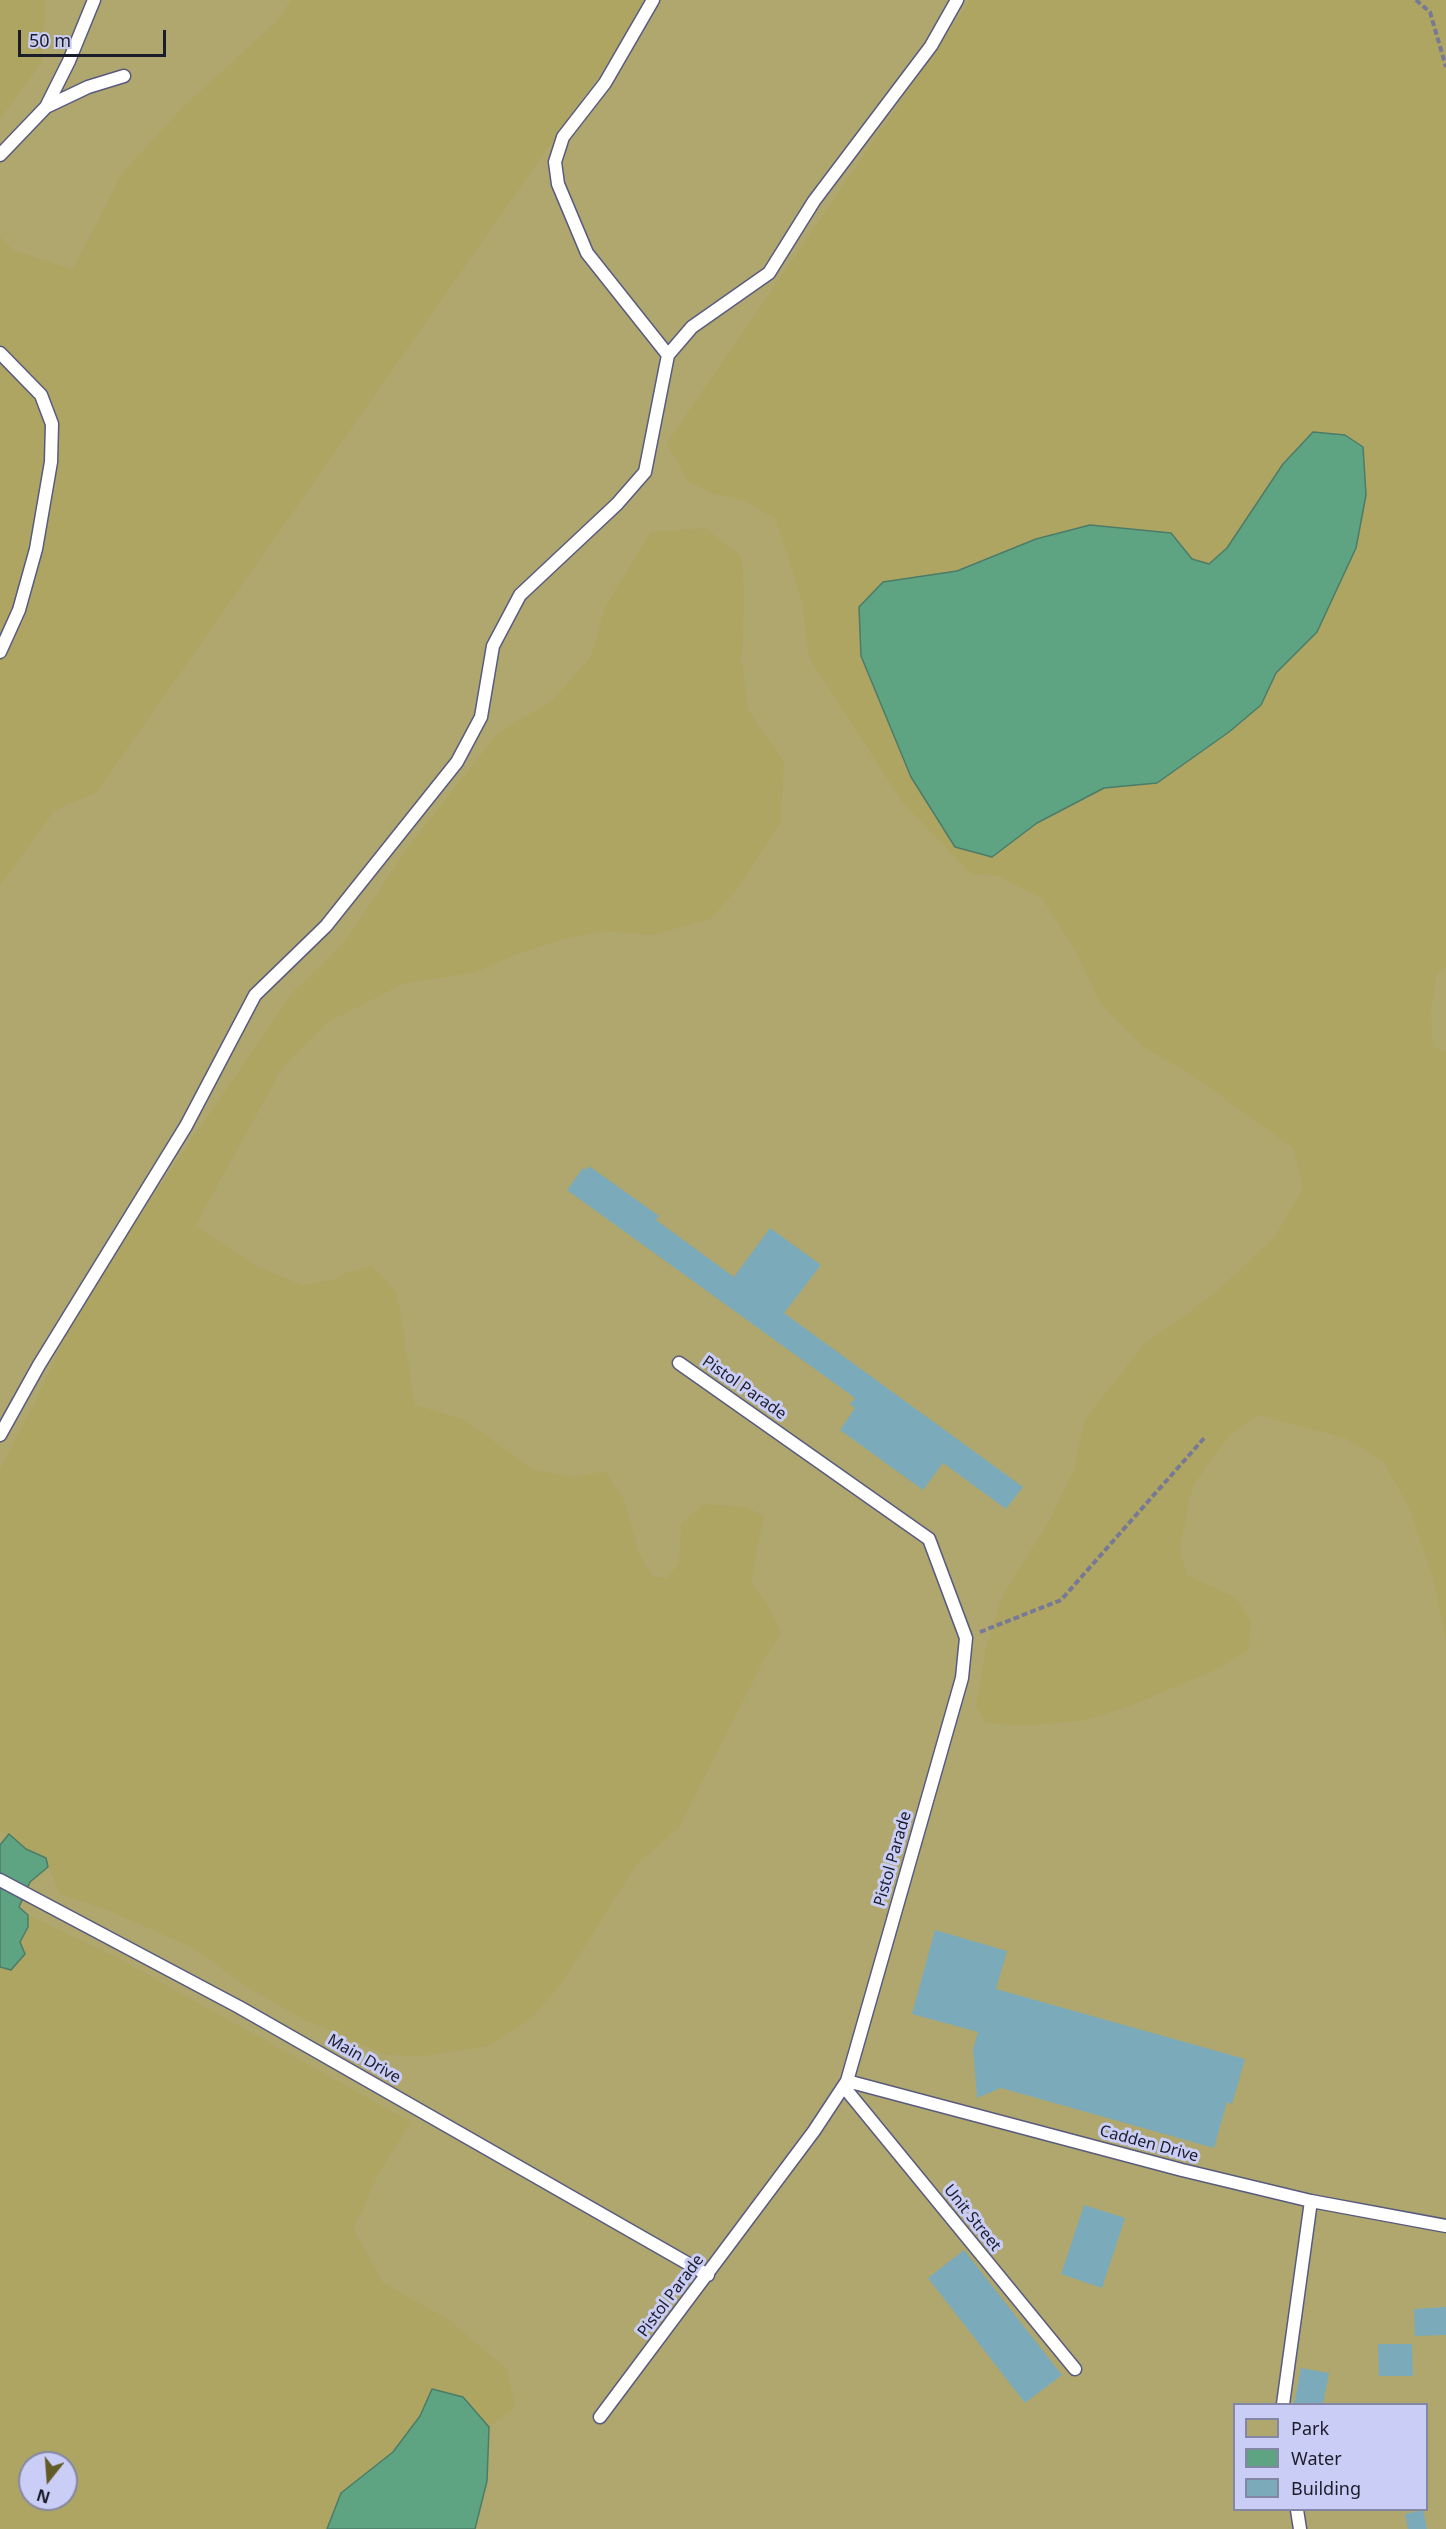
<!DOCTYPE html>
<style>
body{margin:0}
#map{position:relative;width:1446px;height:2529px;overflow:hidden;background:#cacdf5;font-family:"Noto Sans",sans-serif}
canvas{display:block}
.legend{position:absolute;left:1233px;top:2403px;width:195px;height:108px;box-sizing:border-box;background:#cacdf5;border:2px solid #8487a4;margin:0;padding:8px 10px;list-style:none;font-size:18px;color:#1c1d2b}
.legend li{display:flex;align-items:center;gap:12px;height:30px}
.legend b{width:30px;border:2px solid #8487a4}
.north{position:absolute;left:18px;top:2451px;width:60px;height:60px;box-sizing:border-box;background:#cacdf5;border:2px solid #8487a4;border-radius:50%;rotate:197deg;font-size:16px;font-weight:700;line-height:24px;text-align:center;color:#1c1d2b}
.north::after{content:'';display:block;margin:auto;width:21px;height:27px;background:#625b27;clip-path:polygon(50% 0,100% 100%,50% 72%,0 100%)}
.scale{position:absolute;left:18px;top:30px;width:148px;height:27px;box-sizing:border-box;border:3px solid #1c1d2b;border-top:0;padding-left:8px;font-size:18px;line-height:21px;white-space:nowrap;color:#1c1d2b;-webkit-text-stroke:4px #cacdf5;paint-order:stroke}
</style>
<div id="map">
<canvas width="1446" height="2529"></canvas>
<ul class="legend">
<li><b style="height:16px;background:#afa76e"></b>Park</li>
<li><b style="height:16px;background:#5fa482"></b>Water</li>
<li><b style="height:16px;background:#7babbb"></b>Building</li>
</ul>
<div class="north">N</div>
<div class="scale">50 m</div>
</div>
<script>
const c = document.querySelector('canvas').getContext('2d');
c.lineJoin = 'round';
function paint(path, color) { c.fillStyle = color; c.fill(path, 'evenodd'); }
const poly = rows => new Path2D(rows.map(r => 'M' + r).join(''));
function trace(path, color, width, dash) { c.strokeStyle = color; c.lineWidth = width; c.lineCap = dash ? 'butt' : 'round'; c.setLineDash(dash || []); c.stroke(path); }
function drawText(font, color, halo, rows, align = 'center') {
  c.font = font + ' "Noto Sans",sans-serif'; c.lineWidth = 6; c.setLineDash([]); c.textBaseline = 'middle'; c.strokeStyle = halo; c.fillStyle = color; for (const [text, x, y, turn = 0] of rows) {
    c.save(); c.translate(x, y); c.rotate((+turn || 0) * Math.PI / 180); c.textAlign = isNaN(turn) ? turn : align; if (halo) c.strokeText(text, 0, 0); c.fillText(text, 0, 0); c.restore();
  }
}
paint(poly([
 [0,0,1446,0,1446,2529,0,2529],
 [1234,2404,1426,2404,1426,2510,1234,2510],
 [30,2463,66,2463,66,2499,30,2499]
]), '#afa76e');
paint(poly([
 [0,0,45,0,46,3,42,62,0,119],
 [291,0,643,0,629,32,97,792,54,811,0,886,0,237,14,251,73,269,122,173,183,107,278,20],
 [970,0,1446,0,1446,967,1437,973,1431,1012,1433,1047,1446,1051,1446,1642,1434,1581,1409,1507,1383,1462,1345,1438,1258,1415,1229,1436,1193,1486,1180,1548,1187,1575,1236,1598,1251,1622,1248,1650,1213,1671,1125,1708,1082,1721,1022,1726,986,1723,976,1706,986,1649,1001,1599,1050,1519,1073,1472,1085,1420,1143,1345,1214,1294,1275,1237,1303,1188,1294,1149,1192,1075,1144,1047,1101,1004,1075,950,1042,898,997,876,971,874,903,803,809,658,802,602,776,519,743,500,714,494,688,482,667,443],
 [705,528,742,557,744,597,742,663,748,710,784,761,781,821,741,884,711,919,651,935,603,931,562,939,512,956,474,973,405,983,328,1022,283,1067,195,1226,261,1268,302,1285,333,1280,345,1273,372,1266,397,1292,415,1405,465,1420,533,1470,573,1477,605,1471,624,1500,639,1552,653,1577,666,1578,679,1564,681,1524,704,1504,746,1507,764,1516,751,1582,769,1607,781,1634,766,1656,679,1827,636,1865,563,1981,531,2019,488,2046,423,2056,387,2055,305,2020,249,1988,191,1947,105,1909,59,1894,46,1858,26,1849,0,1830,0,1469,33,1406,83,1299,292,993,343,944,409,846,498,733,553,700,591,656,606,605,651,532],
 [28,1915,116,1957,411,2122,377,2177,354,2229,383,2283,448,2319,508,2370,515,2407,489,2427,463,2397,432,2389,420,2416,393,2452,341,2493,327,2529,0,2529,0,1967,20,1942,28,1927],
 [30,2463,66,2463,66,2499,30,2499]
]), '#aea563');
const water = poly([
 [1313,432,1345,435,1363,447,1366,495,1356,548,1317,632,1276,673,1261,705,1229,732,1157,783,1104,788,1037,823,992,857,955,847,911,777,861,656,859,607,883,582,957,571,1036,539,1090,525,1171,533,1192,559,1209,564,1227,548,1283,464,1313,432],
 [9,1834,26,1849,46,1858,48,1867,30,1882,19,1907,28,1915,28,1927,20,1942,25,1954,11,1970,0,1967,0,1845,9,1834],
 [432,2389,463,2397,489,2427,487,2481,475,2529,327,2529,341,2493,393,2452,420,2416,432,2389]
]);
paint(water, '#5fa482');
trace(water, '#4b7c68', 1.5);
paint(poly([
 [589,1166,659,1216,656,1220,734,1277,770,1228,821,1265,784,1313,1023,1487,1006,1509,943,1463,923,1490,840,1430,855,1408,850,1404,855,1398,567,1190,583,1168,586,1170],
 [935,1930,1007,1951,996,1989,1245,2059,1232,2104,1227,2102,1214,2148,1001,2088,977,2098,973,2049,978,2032,912,2014],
 [1084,2205,1125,2218,1102,2288,1061,2274],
 [964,2250,1062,2375,1025,2403,928,2278],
 [1446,2307,1446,2335,1415,2336,1414,2309],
 [1378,2344,1412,2344,1413,2376,1379,2376],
 [1301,2368,1329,2373,1323,2404,1294,2404],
 [1423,2510,1427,2529,1408,2529,1405,2514]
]), '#7babbb');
const lane = poly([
 [653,0,605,83,563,137,555,162,558,184,587,253,668,355],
 [46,107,88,87,124,76],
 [0,155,46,107,69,61,94,0],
 [0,353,41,395,52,424,51,462,36,549,19,610,0,652],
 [0,1435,39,1365,186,1126,255,995,326,926,457,762,481,717,493,646,520,595,617,504,645,472,668,355,692,327,769,273,814,201,931,46,957,0],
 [0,1880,239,2007,708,2275],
 [847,2081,1182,2170,1311,2201,1446,2226],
 [844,2087,1075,2369],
 [1283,2404,1311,2201],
 [600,2417,814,2131,847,2081,962,1678,966,1638,929,1539,679,1363],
 [1297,2510,1300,2529]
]);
trace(lane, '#595b7e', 15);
trace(poly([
 [1416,0,1430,12,1446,67],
 [980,1632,1061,1600,1206,1436]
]), '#777995', 4, [6, 3]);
trace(lane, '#fff', 12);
drawText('16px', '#1c1d2b', '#cacdf5', [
 ["Pistol Parade",744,1388,35],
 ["Pistol Parade",893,1859,-74],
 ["Main Drive",364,2059,30],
 ["Cadden Drive",1149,2144,15],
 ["Unit Street",972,2218,51],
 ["Pistol Parade",671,2296,-53]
]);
</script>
